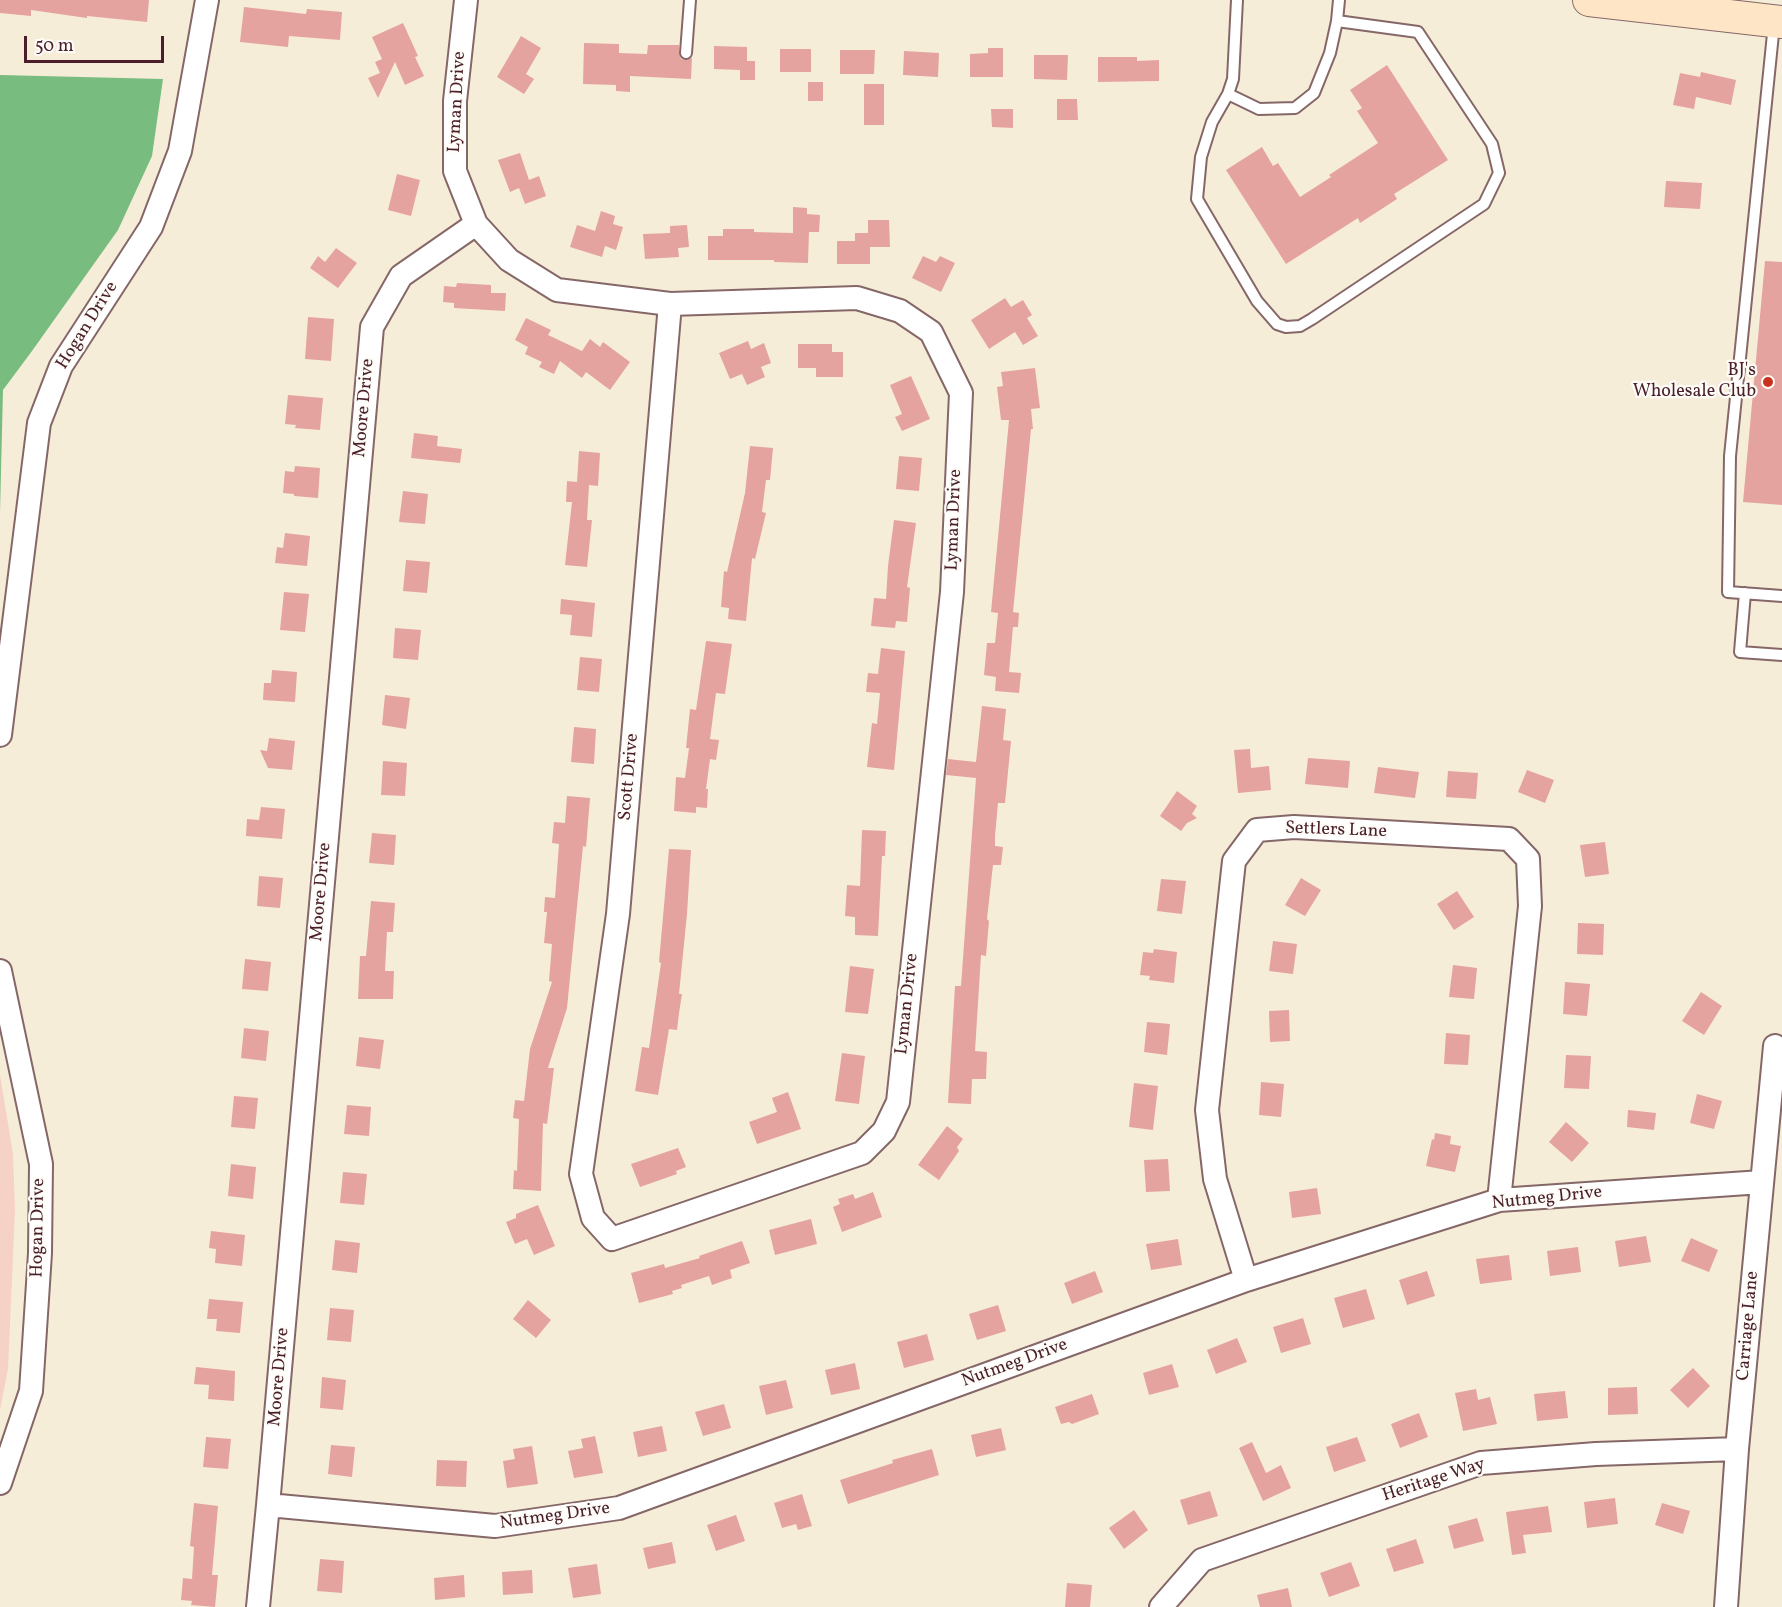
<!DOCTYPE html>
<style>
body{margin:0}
#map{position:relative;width:1782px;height:1607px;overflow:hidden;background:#f6edd9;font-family:Vollkorn,serif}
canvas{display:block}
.scale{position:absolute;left:24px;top:36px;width:140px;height:27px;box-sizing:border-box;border:3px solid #4a1f2b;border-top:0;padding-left:8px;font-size:18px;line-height:21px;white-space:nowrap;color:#4a1f2b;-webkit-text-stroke:4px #fdfcf7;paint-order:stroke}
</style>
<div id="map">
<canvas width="1782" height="1607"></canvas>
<div class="scale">50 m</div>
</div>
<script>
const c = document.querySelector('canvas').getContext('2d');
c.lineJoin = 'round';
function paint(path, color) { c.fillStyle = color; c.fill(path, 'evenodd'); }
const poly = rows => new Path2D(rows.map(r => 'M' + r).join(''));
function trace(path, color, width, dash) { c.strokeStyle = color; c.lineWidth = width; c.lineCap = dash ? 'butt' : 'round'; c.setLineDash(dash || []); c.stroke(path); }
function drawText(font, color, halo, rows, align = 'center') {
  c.font = font + ' Vollkorn,serif'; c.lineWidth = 4.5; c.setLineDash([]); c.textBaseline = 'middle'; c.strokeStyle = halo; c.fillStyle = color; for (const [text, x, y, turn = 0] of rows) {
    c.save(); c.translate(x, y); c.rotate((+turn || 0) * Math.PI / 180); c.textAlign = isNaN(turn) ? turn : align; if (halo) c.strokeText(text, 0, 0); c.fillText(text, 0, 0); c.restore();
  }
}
paint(poly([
 [0,1075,13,1154,15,1210,8,1369,0,1410]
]), '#f6d1c5');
paint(poly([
 [0,75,163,79,152,156,118,230,32,351,3,390,0,513]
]), '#78bc7f');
paint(poly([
 [0,0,149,0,147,22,87,16,87,18,31,10,31,16,0,13],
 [244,7,306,14,307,9,342,12,340,40,289,36,288,47,240,42],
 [403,23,418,56,415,57,424,76,405,85,395,62,378,98,368,78,380,73,375,62,382,59,372,37],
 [521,36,541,48,526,74,534,79,524,94,497,77],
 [584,43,619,44,619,53,647,54,648,45,679,45,679,53,681,59,686,60,692,58,691,79,630,76,630,92,616,91,616,85,583,84],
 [714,46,747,47,747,61,755,61,755,80,740,80,740,70,714,69],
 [988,48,1003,48,1003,77,970,77,970,54,988,53],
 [780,49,811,49,811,72,780,72],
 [840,50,875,50,874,74,840,74],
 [904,51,939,53,938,77,903,75],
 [1034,55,1068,55,1067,80,1034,79],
 [1098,57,1137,57,1137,61,1159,60,1159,81,1098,82],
 [1387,65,1448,160,1394,194,1397,199,1360,223,1358,218,1286,264,1226,170,1262,147,1273,166,1278,163,1300,197,1331,177,1329,175,1378,143,1357,111,1362,108,1350,90],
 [1701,72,1736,80,1731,105,1696,97,1694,109,1673,105,1680,73,1700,77],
 [808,82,823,82,823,101,808,101],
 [864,84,884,84,884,125,864,125],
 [1057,99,1077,99,1078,120,1057,120],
 [991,109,1013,109,1013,128,992,127],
 [520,153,529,180,539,176,546,196,525,204,519,188,510,192,498,160],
 [397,174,420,180,411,216,388,210],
 [1666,181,1702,183,1700,209,1664,207],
 [793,207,807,208,807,214,820,215,819,232,809,232,808,263,774,262,774,260,708,260,708,236,723,236,723,229,754,229,754,232,793,233],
 [601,211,615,216,613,224,623,227,616,250,605,246,602,257,570,247,577,225,595,231],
 [868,220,889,220,890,247,870,247,870,264,837,264,837,241,855,241,855,233,868,233],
 [687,225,689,247,678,248,679,257,645,259,643,234,670,233,670,226],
 [336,248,357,263,338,288,310,268,318,256,325,262],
 [923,256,936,262,940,256,955,263,941,292,912,278],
 [1765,261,1782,262,1782,505,1743,502],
 [457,283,491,285,491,293,506,293,505,311,454,308,454,303,443,302,444,286,456,287],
 [1005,298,1011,307,1023,300,1032,315,1027,318,1038,336,1023,345,1015,332,989,349,971,320],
 [308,317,334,319,331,361,305,359],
 [526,318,551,330,548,335,582,351,590,339,600,347,603,342,630,362,610,390,586,372,582,378,560,361,554,374,539,367,542,362,525,354,528,347,515,340],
 [748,341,751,349,764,343,771,363,761,367,765,377,747,385,742,374,730,379,719,353],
 [798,344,832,344,832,352,843,352,843,377,816,377,816,368,798,368],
 [1035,368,1040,408,1031,409,1033,429,1031,429,1013,612,1019,613,1018,627,1013,627,1009,672,1021,673,1019,693,995,691,996,677,984,675,987,643,995,643,998,613,991,612,1009,420,1001,420,997,387,1003,386,1001,372],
 [911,376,930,419,902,431,895,417,902,414,890,385],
 [288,395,323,398,320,430,295,428,296,425,285,424],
 [414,433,438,436,437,446,462,449,460,463,411,458],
 [750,446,773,448,770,480,766,480,762,512,766,513,755,559,752,558,746,621,728,619,729,608,721,607,724,571,727,572,745,493],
 [579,451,600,453,598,486,589,485,587,520,592,520,587,567,565,565,572,502,566,502,567,481,577,482],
 [899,456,922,458,919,491,896,489],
 [295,466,320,468,318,498,294,496,294,494,283,493,285,471,294,472],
 [403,491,428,494,425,524,399,522],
 [894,520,916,523,907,587,910,588,907,622,896,621,895,628,871,626,874,598,886,599,888,566],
 [285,533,310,536,307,566,275,563,277,547,283,548],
 [406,560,430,562,427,593,403,591],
 [284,592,309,594,305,632,280,630],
 [561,599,595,603,592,637,570,635,572,615,560,614],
 [395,628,421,630,418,660,393,658],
 [706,641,732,644,725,694,716,693,710,739,719,740,716,760,710,759,706,789,708,789,707,808,696,807,696,813,674,811,676,777,685,778,689,748,686,748,690,709,696,710],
 [881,648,905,651,894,770,867,767,872,723,877,724,880,693,866,692,868,673,878,674],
 [580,657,602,659,599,692,577,690],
 [272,670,297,672,295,702,263,700,264,683,271,683],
 [385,695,410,698,406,729,382,725],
 [982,706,1006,709,1003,740,1011,741,1005,803,998,803,995,836,995,846,1003,847,1001,865,993,865,987,919,989,921,986,956,981,955,975,1051,987,1052,986,1079,972,1079,971,1104,948,1103,955,986,961,986,976,778,946,775,948,759,976,762],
 [574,727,596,729,594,764,571,762],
 [269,738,295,741,292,770,268,768,260,750,267,751],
 [1250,749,1251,768,1269,766,1271,790,1238,793,1234,750],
 [1308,758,1350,761,1348,788,1305,784],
 [383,761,407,763,405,796,381,795],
 [1378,767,1419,772,1415,798,1374,793],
 [1527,770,1554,780,1545,803,1518,792],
 [1448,771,1478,773,1476,799,1446,797],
 [1177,791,1197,806,1192,814,1197,818,1187,823,1181,831,1160,816],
 [567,796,590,798,586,847,583,846,567,1008,548,1068,554,1068,547,1124,543,1123,541,1191,513,1189,514,1170,517,1171,519,1119,513,1118,515,1100,524,1101,530,1049,552,982,549,981,552,944,544,943,547,912,544,912,545,897,555,898,559,844,552,843,554,822,565,823],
 [261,807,285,809,282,839,246,836,247,819,259,820],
 [862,830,886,831,885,856,882,856,878,936,855,935,855,917,845,916,847,885,860,886],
 [372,833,396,835,394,865,369,863],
 [1605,842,1609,874,1585,877,1580,845],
 [669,849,691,850,687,914,679,994,682,994,679,1013,677,1030,669,1029,658,1095,635,1091,642,1047,649,1048,661,963,659,962],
 [259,876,283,878,280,908,257,906],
 [1301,878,1321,890,1305,916,1285,905],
 [1161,879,1186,881,1182,914,1157,911],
 [1457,891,1474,917,1454,930,1437,904],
 [371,901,395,903,393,932,387,932,385,971,394,971,393,999,358,999,360,956,366,956],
 [1578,923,1604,924,1603,955,1577,954],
 [1273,941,1297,944,1293,974,1269,971],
 [1154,949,1177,952,1174,983,1149,980,1150,976,1140,975,1143,952,1153,953],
 [245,959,271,962,268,991,242,989],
 [1453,965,1477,968,1474,999,1449,997],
 [850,966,874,969,868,1014,845,1012],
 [1565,982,1590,984,1587,1016,1563,1014],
 [1701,992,1722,1006,1704,1035,1682,1021],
 [1289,1010,1290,1041,1270,1042,1269,1011],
 [1147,1022,1170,1024,1167,1055,1144,1052],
 [244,1028,269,1031,266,1061,241,1058],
 [1446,1033,1470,1035,1468,1065,1444,1064],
 [359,1037,384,1040,380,1069,356,1066],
 [842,1053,865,1056,859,1104,835,1101],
 [1566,1055,1591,1056,1589,1089,1564,1088],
 [1261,1082,1284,1084,1281,1117,1259,1115],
 [1134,1083,1158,1086,1153,1130,1129,1127],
 [788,1092,801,1129,757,1144,749,1122,777,1112,772,1098],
 [1697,1094,1722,1101,1714,1129,1690,1123],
 [234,1096,258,1098,255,1129,231,1127],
 [347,1105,371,1107,369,1136,344,1134],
 [1628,1110,1656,1113,1654,1130,1627,1127],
 [1566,1122,1589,1143,1572,1162,1549,1142],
 [947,1126,963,1139,957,1147,959,1151,939,1180,918,1165],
 [1435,1133,1451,1136,1450,1144,1461,1146,1455,1172,1426,1166,1432,1139,1434,1140],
 [678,1148,686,1167,676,1171,677,1174,640,1187,631,1164],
 [1168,1159,1170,1191,1146,1192,1144,1160],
 [231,1164,256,1167,253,1199,228,1196],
 [343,1172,367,1174,364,1205,340,1203],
 [1317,1188,1321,1214,1292,1218,1289,1192],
 [873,1192,882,1217,842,1232,833,1207,840,1204,838,1199,853,1194,855,1199],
 [538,1205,555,1246,534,1255,527,1239,515,1244,506,1222,516,1218,516,1214],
 [811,1219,817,1244,775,1255,769,1230],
 [211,1231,245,1235,242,1266,215,1263,216,1249,209,1248],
 [1646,1236,1651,1262,1619,1267,1615,1241],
 [1691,1238,1718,1250,1709,1272,1681,1261],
 [1178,1239,1182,1265,1151,1270,1146,1244],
 [335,1240,360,1243,357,1273,332,1270],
 [742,1241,750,1263,730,1270,732,1278,712,1285,709,1276,681,1285,682,1288,672,1291,673,1294,639,1303,631,1273,664,1264,665,1268,700,1258,699,1256],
 [1578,1247,1581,1272,1550,1276,1547,1251],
 [1509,1255,1512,1280,1480,1284,1476,1259],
 [1095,1271,1103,1292,1072,1304,1064,1283],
 [1427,1271,1435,1296,1407,1305,1399,1280],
 [1366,1289,1375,1319,1343,1328,1334,1298],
 [209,1299,243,1302,240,1333,216,1331,217,1319,207,1319],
 [528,1300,551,1320,536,1338,513,1319],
 [998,1305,1006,1331,977,1340,969,1314],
 [330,1308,354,1310,351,1342,327,1340],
 [1303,1318,1311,1344,1281,1353,1273,1327],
 [927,1334,934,1360,904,1368,897,1342],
 [1237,1338,1247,1362,1216,1374,1207,1350],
 [855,1363,860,1389,831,1395,825,1370],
 [1172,1364,1179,1387,1149,1395,1143,1373],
 [196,1367,235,1371,234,1401,208,1399,209,1385,194,1384],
 [1693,1368,1710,1386,1688,1408,1670,1390],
 [322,1377,346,1380,343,1410,320,1408],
 [786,1380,793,1408,766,1415,759,1386],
 [1637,1387,1638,1414,1608,1415,1608,1388],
 [1476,1389,1478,1400,1490,1397,1497,1424,1463,1431,1455,1393],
 [1565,1391,1568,1418,1537,1421,1534,1394],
 [1092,1394,1099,1414,1072,1424,1069,1422,1061,1424,1055,1407],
 [724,1404,731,1428,703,1436,695,1412],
 [1419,1413,1428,1437,1400,1448,1391,1424],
 [662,1426,667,1451,638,1457,633,1432],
 [1001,1428,1006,1450,976,1457,971,1435],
 [595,1436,603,1473,574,1478,568,1451,583,1448,581,1439],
 [206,1437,231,1439,228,1469,203,1467],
 [1357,1437,1366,1461,1334,1472,1326,1447],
 [1252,1442,1266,1473,1281,1465,1291,1488,1263,1501,1239,1448],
 [331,1445,355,1447,352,1477,328,1474],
 [532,1446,538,1484,507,1488,503,1461,515,1459,513,1449],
 [932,1449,939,1475,848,1504,840,1480,893,1463,892,1460],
 [437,1460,467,1461,466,1487,436,1486],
 [1210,1491,1218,1516,1188,1525,1180,1500],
 [802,1494,812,1526,798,1530,796,1524,782,1528,774,1503],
 [1615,1498,1618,1524,1587,1528,1584,1502],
 [194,1503,218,1506,212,1575,218,1575,215,1607,191,1605,192,1601,181,1600,183,1578,192,1579,194,1547,190,1546],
 [1662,1503,1690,1511,1683,1534,1655,1525],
 [1548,1506,1552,1532,1523,1535,1526,1553,1512,1555,1506,1512],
 [1134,1510,1148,1530,1124,1549,1109,1528],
 [736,1515,745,1541,716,1551,707,1525],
 [1477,1518,1484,1541,1454,1549,1448,1526],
 [1416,1539,1424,1563,1394,1572,1386,1549],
 [672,1542,676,1563,648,1569,643,1548],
 [320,1559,344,1561,342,1593,317,1591],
 [1351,1562,1360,1586,1329,1597,1320,1573],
 [597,1564,601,1594,573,1598,568,1568],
 [532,1570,533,1593,503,1595,502,1572],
 [464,1575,465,1597,435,1600,434,1578],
 [1067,1583,1092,1585,1090,1607,1065,1607],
 [1288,1588,1292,1607,1260,1607,1257,1595]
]), '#e5a39f');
const lane = poly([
 [1237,0,1233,79,1228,94,1212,122,1201,157,1197,199,1257,301,1277,324,1286,327,1300,326,1312,319,1484,204,1499,173,1492,144,1418,32,1337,21,1339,0],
 [1774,24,1730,456,1728,592,1782,596],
 [686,53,690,0],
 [1228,94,1259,109,1295,108,1314,93,1330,53,1337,21],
 [1745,593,1740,652,1782,655]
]);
const street = poly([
 [466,0,455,101,455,171,476,224,509,260,557,290,670,304,857,298,900,311,931,332,961,393,952,592,898,1102,884,1131,862,1153,612,1239,593,1218,581,1174,618,914,670,304],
 [0,735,39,423,61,366,151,227,180,151,207,0],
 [0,971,41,1164,40,1253,31,1391,0,1483],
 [1246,1280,1215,1179,1207,1110,1234,861,1257,830,1294,827,1509,839,1528,859,1530,906,1499,1200],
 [268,1505,495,1526,619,1508,1246,1280,1499,1200,1762,1182],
 [258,1607,268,1505,372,327,401,276,476,224],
 [1161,1607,1202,1560,1481,1463,1596,1454,1737,1449],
 [1726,1607,1737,1449,1775,1046]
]);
const secondary = poly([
 [1589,0,1782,22]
]);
trace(lane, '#866768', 14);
trace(street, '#866768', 26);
trace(secondary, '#866768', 34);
trace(lane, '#fff', 10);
trace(street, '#fff', 22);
trace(secondary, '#fde5c5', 32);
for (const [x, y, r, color] of [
 [1768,382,6,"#c8321e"]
]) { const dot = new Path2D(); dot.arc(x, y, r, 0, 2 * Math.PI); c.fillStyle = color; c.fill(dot); trace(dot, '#fdfcf7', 2); }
drawText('18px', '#4a1f2b', '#fdfcf7', [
 ["Lyman Drive",458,102,-87],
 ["Hogan Drive",88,326,-58],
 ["Moore Drive",365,408,-85],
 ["Lyman Drive",955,520,-88],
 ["Scott Drive",630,777,-85],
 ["Settlers Lane",1336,831,2],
 ["Moore Drive",322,892,-85],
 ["Lyman Drive",908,1004,-84],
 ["Nutmeg Drive",1547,1199,-6],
 ["Hogan Drive",39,1228,-89],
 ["Carriage Lane",1749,1326,-85],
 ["Nutmeg Drive",1015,1364,-20],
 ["Moore Drive",280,1377,-85],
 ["Heritage Way",1434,1481,-18],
 ["Nutmeg Drive",555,1517,-8]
]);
drawText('18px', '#4a1f2b', '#fdfcf7', [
 ["BJ's",1756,372],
 ["Wholesale Club",1756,393]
], 'right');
</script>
